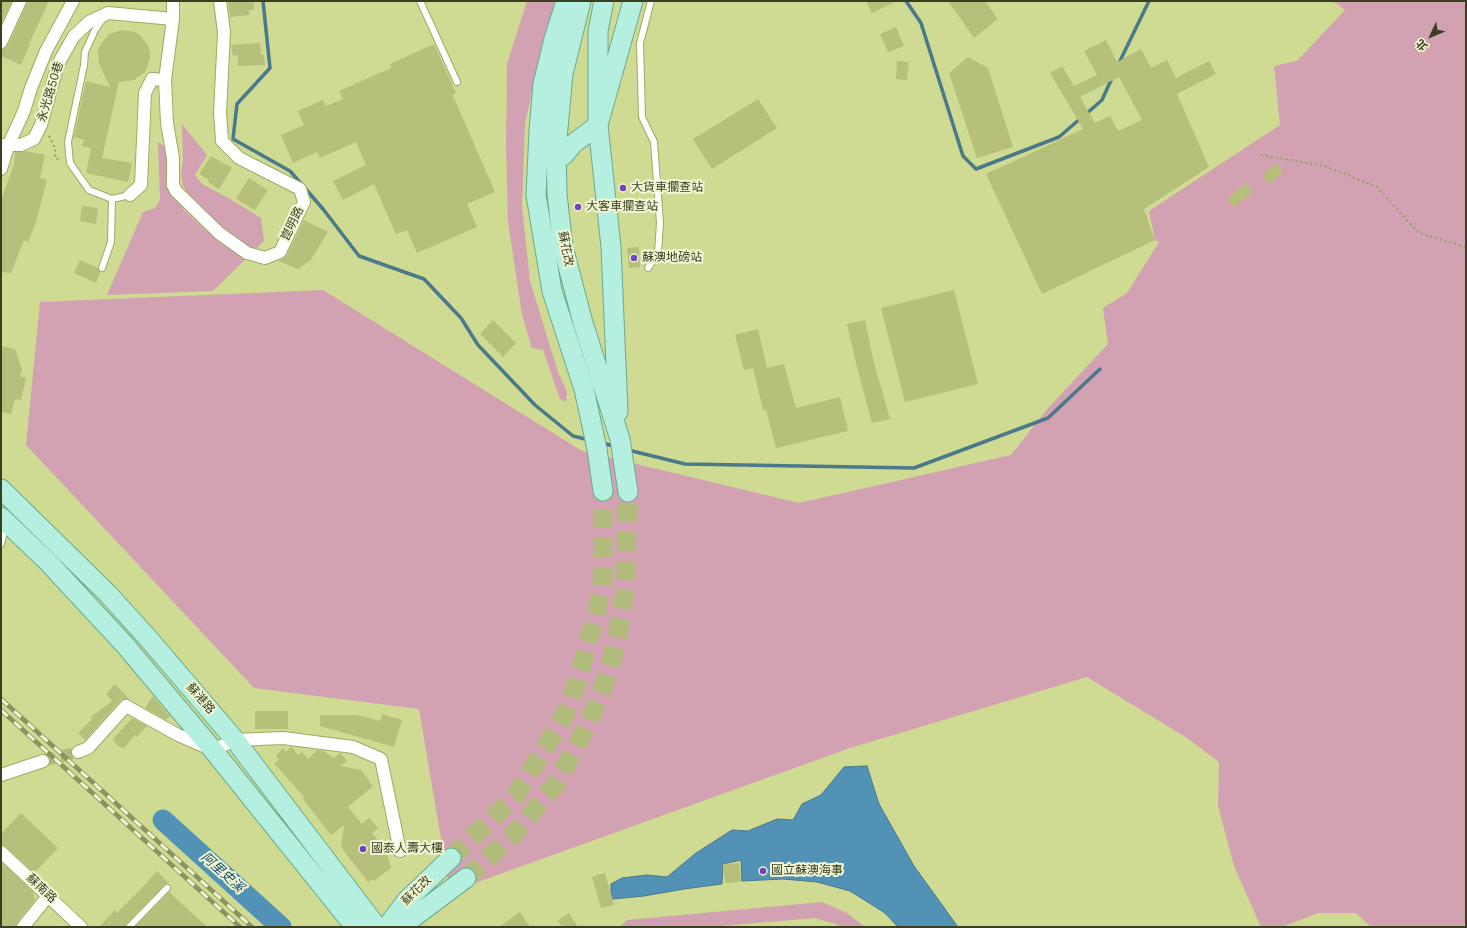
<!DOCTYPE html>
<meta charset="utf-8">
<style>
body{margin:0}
#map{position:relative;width:1467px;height:928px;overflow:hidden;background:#cfda92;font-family:"Nunito Sans","Noto Sans TC",sans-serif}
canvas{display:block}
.frame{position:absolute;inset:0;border:2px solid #3b3f22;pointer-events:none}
.north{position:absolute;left:1411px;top:16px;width:40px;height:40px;-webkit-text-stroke:3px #f1f7d4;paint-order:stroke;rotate:226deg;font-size:11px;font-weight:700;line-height:16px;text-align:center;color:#3b3f22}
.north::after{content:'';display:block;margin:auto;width:14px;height:18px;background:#3b3f22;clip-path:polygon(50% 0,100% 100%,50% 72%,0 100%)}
</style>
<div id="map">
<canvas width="1467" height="928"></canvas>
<div class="frame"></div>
<div class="north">北</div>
</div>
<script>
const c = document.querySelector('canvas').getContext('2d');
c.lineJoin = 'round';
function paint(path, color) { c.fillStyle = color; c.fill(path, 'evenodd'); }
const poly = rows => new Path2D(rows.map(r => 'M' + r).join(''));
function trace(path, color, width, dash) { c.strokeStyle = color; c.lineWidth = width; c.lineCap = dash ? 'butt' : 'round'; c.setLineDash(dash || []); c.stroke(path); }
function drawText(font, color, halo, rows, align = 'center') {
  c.font = font + ' "Nunito Sans","Noto Sans TC",sans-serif'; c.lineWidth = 4; c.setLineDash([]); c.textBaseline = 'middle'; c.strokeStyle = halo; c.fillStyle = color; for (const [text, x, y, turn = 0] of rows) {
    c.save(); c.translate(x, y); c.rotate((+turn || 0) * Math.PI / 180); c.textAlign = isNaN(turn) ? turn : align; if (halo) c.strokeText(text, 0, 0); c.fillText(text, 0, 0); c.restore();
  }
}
paint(poly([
 [527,1,559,1,545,32,525,124,522,206,530,281,558,372,567,392,566,402,560,399,543,350,532,348,522,315,508,222,506,148,507,64],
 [1333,1,1466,1,1466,927,1371,927,1356,913,1318,913,1282,927,1261,927,1234,866,1218,806,1219,762,1187,738,1087,677,850,748,450,892,419,709,254,688,26,445,40,302,323,290,582,451,799,503,1011,455,1048,408,1108,344,1103,308,1127,293,1159,242,1155,240,1149,211,1280,125,1274,66,1297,61,1345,10],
 [182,124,207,155,195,175,202,184,230,199,261,218,264,241,213,291,107,295,143,212,155,208,160,200,158,142,165,147,169,167,183,209,208,232,234,247,227,230,207,218,189,197,183,186,181,174,183,160],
 [822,902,847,913,865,927,840,927,836,924,815,918,710,927,620,927,627,920]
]), '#d2a2b3');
const water = poly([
 [867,766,879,804,914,866,958,927,898,927,885,913,850,891,817,882,783,879,742,881,741,860,723,864,722,884,684,889,644,896,613,899,611,892,611,884,622,878,647,875,667,877,696,853,732,830,748,831,777,819,793,820,802,804,821,795,844,767,867,766]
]);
paint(water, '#5192b6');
trace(water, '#4a798a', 1);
trace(poly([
 [263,1,270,68,237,104,233,139,290,171,323,209,359,256,424,279,461,318,478,345,535,405,573,436,589,440],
 [906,1,921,23,963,156,976,169,1059,137,1081,118],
 [1119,63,1149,1],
 [1086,114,1102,100,1112,78],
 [603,443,616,447],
 [628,450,685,464,914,468,1048,418,1100,369]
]), '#4a798a', 3.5);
trace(poly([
 [163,820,281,927]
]), '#5192b6', 21);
paint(poly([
 [1,1,7,1,11,3,1,24],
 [28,1,49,1,29,44,30,44,21,65,1,56,1,49,5,48,8,45],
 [228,1,254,1,254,10,249,10,249,15,230,17],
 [866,1,897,1,872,13],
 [948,1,985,1,998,19,974,38],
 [896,27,904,46,888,52,880,34],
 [122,30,135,32,140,35,148,46,150,52,150,59,145,72,134,80,119,82,102,158,132,163,128,182,86,173,91,148,82,146,84,140,74,137,86,81,110,87,99,64,98,50,101,44,109,34],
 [1106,40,1117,62,1141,49,1151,68,1167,60,1176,78,1209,61,1216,74,1177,94,1209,167,1144,209,1155,240,1042,294,986,174,1083,129,1050,73,1062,66,1074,86,1097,75,1084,51],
 [1119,77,1142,120,1118,131,1110,116,1095,123,1080,97],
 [260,43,261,55,264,55,265,65,238,66,238,55,233,56,231,45],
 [434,44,456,93,452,95,454,98,495,192,467,204,477,227,417,253,407,230,396,234,374,184,343,200,333,181,366,165,356,142,320,158,317,152,293,163,281,135,304,125,298,111,323,100,326,106,343,99,339,91,391,68,390,64],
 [968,57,988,68,1013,147,977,158,949,73],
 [897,61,909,62,907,80,896,79],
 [758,99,777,128,712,169,693,139],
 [26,151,45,155,40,178,47,180,36,222,28,242,24,240,11,273,1,272,1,200,14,164,15,152],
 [211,156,232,168,219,189,208,182,209,180,199,174],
 [1276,163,1283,172,1269,184,1262,175],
 [249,178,268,190,255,210,236,199],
 [1246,183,1253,192,1234,207,1227,198],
 [82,206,98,208,96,224,80,221],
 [304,220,328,232,310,261,298,269,279,261,287,255],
 [639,247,640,267,629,268,627,248],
 [80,260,98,268,100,272,96,283,74,273],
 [954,290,978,384,905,402,881,308],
 [493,320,516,343,503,357,480,334],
 [865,320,874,363,890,419,872,423,857,367,847,324],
 [758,329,767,368,784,364,796,408,840,397,848,431,776,448,766,410,763,410,753,368,744,370,735,335],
 [1,346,15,349,22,369,20,376,26,378,21,400,15,399,11,414,1,412],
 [115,684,129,699,123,699,120,701,85,740,78,733,92,719,91,717,112,701,106,694],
 [153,696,170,716,166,720,145,708],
 [255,711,288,711,288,729,255,729],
 [382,714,402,720,394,747,320,726,320,715,357,715,380,721],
 [132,718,147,726,137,737,135,735,124,748,118,746,113,739],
 [291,747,292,747,298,755,302,752,308,759,317,750,323,751,334,758,340,753,347,761,340,766,361,770,373,786,348,807,362,824,369,818,378,828,372,833,386,850,391,868,374,881,373,879,368,882,341,847,344,825,331,835,303,799,304,797,274,763,279,760,276,756,283,748,286,752],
 [21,813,58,848,34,873,6,847,1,845,1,834],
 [1,862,33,892,35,900,17,922,16,927,1,927],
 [739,863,741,882,725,883,723,864],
 [157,871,169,883,164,885,126,924,125,927,99,927,115,910,117,913,141,889],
 [605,873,614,905,601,908,592,877],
 [169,892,207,927,135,927],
 [520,912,530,927,499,927],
 [569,913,578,927,562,927,558,920]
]), '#b6c07a');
trace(poly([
 [43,761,78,752]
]), '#b1bb7c', 12, [12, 6]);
trace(poly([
 [451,858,515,796,564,717,577,683,603,587,603,491],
 [466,878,514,834,556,784,586,728,602,691,616,645,625,592,628,492]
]), '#b1bb7c', 19, [19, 10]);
const lane = poly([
 [420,1,457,82],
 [104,17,95,30,85,52,84,65,68,142,70,163,89,190,112,199,130,195],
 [102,268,111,242,112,199],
 [648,268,658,253,660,223,654,142,642,117,640,43,651,1],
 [1,544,6,525],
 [129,927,167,888]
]);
const street = poly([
 [173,1,173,19],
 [1,42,20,1],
 [1,145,21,145,34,139,41,125,58,64,74,36,89,22,108,13,173,19,165,80,167,123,173,158,173,185,176,191,219,233,247,253,265,258,280,252,304,202,300,189,239,158,222,141,220,113,224,32,220,1],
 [1,169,8,146,24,111,31,88,46,51,73,1],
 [130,195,141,185,145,93,152,79,165,80],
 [78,752,88,748,126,706,178,735,213,750,235,740,283,738,353,747,381,759,400,851],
 [1,775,43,761],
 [1,852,81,927],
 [23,927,48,896]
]);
const primary = poly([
 [566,1,554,39,543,84,539,131,536,195,552,291,584,389,597,449,603,491],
 [581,1,563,74,556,150,557,194,563,247,583,323,620,439,628,492],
 [604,1,598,31,598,125,611,247,618,412],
 [563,156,573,144,598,125,633,1],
 [1,489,108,594,147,637,235,740,377,927],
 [1,517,48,562,125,645,213,750,355,927],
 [387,927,407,900,451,858],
 [395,927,414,917,466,878]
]);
trace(lane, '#a0a964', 8);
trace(street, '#a0a964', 14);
trace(primary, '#69ab90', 21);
trace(poly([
 [49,136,55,148,55,158,61,160],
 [1261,155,1325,166,1377,187,1419,233,1466,247]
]), '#969f67', 2, [2, 3]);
trace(lane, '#fff', 6);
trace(street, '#fff', 12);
trace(primary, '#b4efe0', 19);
const rail = poly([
 [1,699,252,927],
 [1,710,240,927]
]);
trace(rail, '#8c935f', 4.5);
trace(rail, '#f1f7d4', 3, [9]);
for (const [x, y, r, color] of [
 [623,188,4,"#6f45bd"],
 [578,207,4,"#6f45bd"],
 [634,258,4,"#6f45bd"],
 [363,849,4,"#6f45bd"],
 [763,871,4,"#6f45bd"]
]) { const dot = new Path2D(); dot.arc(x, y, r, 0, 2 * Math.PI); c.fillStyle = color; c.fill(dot); trace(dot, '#f1f7d4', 1.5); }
drawText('12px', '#3b3f22', '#f1f7d4', [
 ["永光路50巷",51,92,-73],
 ["崑明路",293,224,-64],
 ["蘇花改",565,249,79],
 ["蘇港路",200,699,49],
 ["蘇南路",41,889,43],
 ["蘇花改",417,891,-45]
]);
drawText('12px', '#3b3f22', '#f1f7d4', [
 ["大貨車攔查站",631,188],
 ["大客車攔查站",586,207],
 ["蘇澳地磅站",642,258],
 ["國泰人壽大樓",371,849],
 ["國立蘇澳海事",771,871]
], 'left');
drawText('italic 13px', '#124761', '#f1f7d4', [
 ["阿里史溪",222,873,42]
]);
</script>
